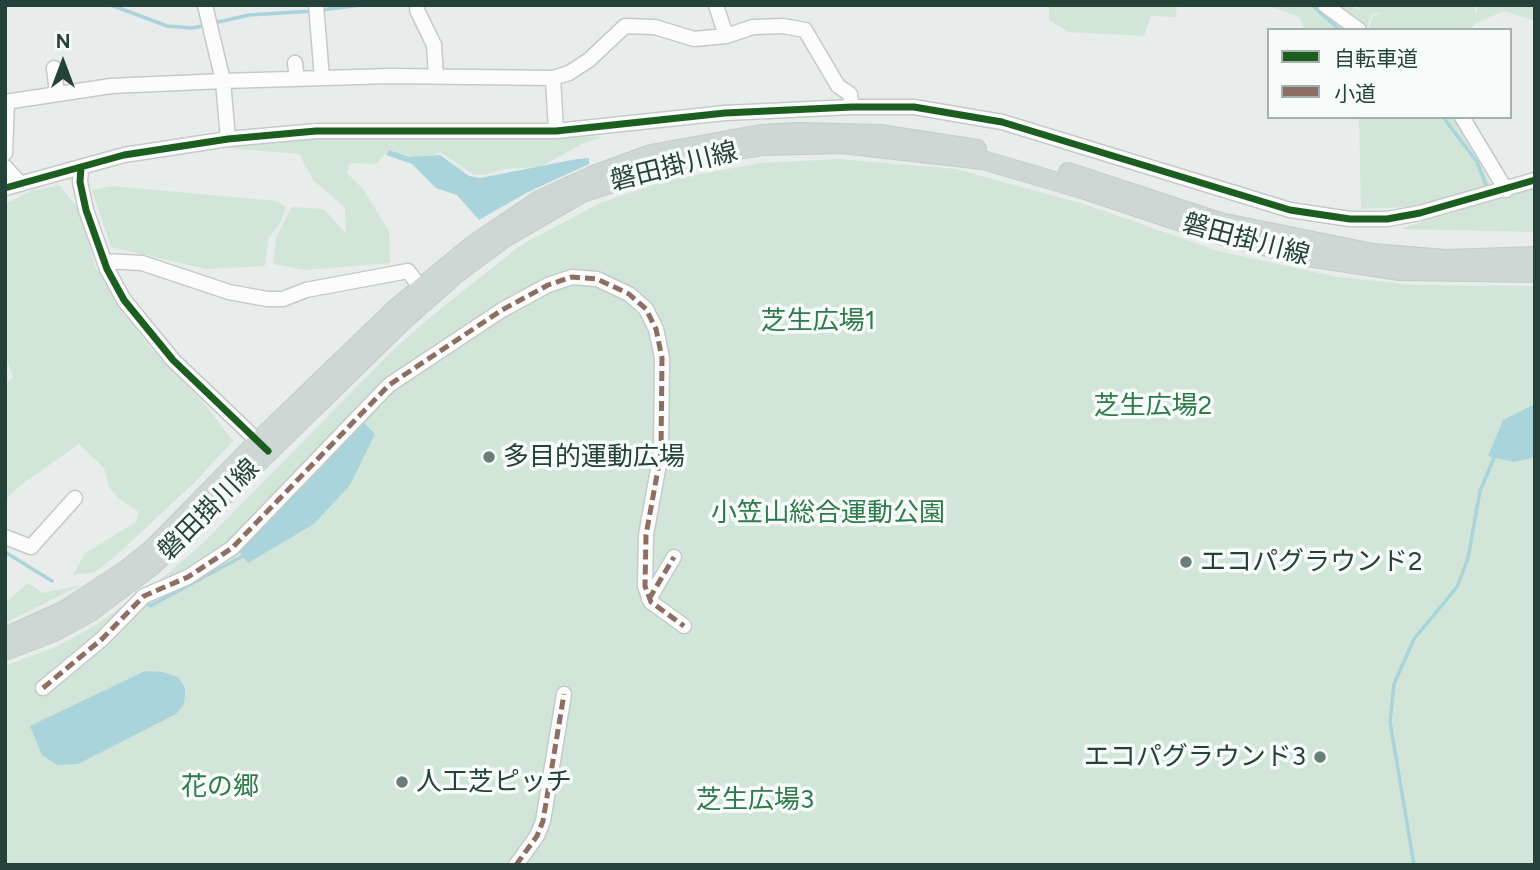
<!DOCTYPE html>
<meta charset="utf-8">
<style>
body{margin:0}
#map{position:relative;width:1540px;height:870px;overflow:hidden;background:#e8edeb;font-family:Figtree,"Noto Sans JP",sans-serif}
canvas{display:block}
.frame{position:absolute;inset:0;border:7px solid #24423a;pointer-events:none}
.legend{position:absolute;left:1267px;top:28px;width:245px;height:91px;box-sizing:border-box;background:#f7fbf9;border:2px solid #a3b1ad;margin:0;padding:9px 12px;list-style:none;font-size:21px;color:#24423a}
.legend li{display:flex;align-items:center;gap:14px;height:35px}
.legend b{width:35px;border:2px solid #a3b1ad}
.north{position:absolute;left:28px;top:28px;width:70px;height:70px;-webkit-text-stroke:5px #f7fbf9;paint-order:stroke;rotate:0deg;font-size:19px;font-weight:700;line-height:28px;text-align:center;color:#24423a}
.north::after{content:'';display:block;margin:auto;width:24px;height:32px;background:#24423a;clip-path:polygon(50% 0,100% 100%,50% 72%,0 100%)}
</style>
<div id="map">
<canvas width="1540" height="870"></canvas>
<div class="frame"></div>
<ul class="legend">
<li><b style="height:9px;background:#1b5e20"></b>自転車道</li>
<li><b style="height:9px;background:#8d6e63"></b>小道</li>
</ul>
<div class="north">N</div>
</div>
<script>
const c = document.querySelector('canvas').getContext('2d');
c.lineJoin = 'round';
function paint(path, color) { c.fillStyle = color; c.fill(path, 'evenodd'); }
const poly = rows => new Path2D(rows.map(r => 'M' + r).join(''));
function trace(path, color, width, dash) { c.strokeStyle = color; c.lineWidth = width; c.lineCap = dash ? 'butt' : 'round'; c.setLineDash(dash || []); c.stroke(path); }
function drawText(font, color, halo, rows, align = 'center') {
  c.font = font + ' Figtree,"Noto Sans JP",sans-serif'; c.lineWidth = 7; c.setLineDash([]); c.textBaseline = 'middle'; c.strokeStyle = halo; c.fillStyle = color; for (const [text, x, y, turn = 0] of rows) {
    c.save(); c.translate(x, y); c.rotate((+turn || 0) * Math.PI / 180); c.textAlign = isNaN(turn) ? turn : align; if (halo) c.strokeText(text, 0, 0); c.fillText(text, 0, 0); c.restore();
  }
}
paint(poly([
 [1049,5,1177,5,1176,17,1151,16,1144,36,1068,32,1049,20],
 [1267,5,1346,5,1363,11,1354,5,1474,5,1476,16,1477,5,1535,5,1535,21,1504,11,1476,23,1470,30,1368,30,1373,16,1383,12,1372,14,1366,30,1305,30,1299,17],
 [1359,117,1456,117,1495,193,1451,205,1361,209],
 [570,136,603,137,584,143,540,167,505,169,484,175,474,175,440,152,423,160,389,150,376,164,350,163,347,173,363,189,389,231,390,263,305,270,273,264,276,237,292,207,324,209,346,234,345,208,313,180,299,154,214,147,297,138,538,139],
 [838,159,956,169,1087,205,1218,251,1338,277,1414,285,1535,286,1535,865,5,865,5,666,58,646,99,623,166,575,203,543,390,353,429,318,521,245,600,203,667,180,761,163],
 [59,185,78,208,95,266,114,298,148,345,204,403,233,441,196,481,118,554,95,572,73,575,85,553,136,522,139,512,119,499,109,487,104,468,79,444,21,485,5,500,5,385,13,377,5,354,5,204,31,191],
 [112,186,277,201,286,207,280,223,269,237,265,266,206,269,111,247,92,190],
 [1535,186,1535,232,1399,229,1529,190],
 [28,583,43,593,81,585,5,623,5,603]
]), '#d1e6d8');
paint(poly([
 [389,150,410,157,440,155,469,176,480,178,577,159,589,158,589,164,528,192,479,220,457,195,436,188,412,164,386,155],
 [1535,404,1535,457,1514,462,1488,456,1503,420],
 [363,422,375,434,350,485,314,524,248,563,238,550],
 [145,671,163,672,178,677,185,688,185,695,184,704,176,714,78,764,57,765,42,755,30,726]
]), '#a9d4db');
trace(poly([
 [111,5,167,26,192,28,207,25],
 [1312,5,1340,30],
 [321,10,361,5],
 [214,23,249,15,314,11],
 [1443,117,1477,162,1486,185],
 [5,552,52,581],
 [147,602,150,606,243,556],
 [1414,865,1390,722,1394,684,1414,639,1457,587,1468,558,1480,491,1494,458]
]), '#a9d4db', 3.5);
const minor = poly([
 [205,5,223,81,228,139],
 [316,5,322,78],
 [716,5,726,36],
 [1325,5,1359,30],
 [417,10,434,45,436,77],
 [295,63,297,79],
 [54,68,57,94],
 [5,102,111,86,223,81,391,76,553,78],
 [1462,117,1506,190],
 [556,131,553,78,569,73,589,60,625,26,655,27,694,39,726,36,753,27,783,26,805,30,838,86,850,94,852,107],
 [5,153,7,102],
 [5,167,21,184],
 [81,167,80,182,86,210,107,269,124,300,173,360,264,447],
 [5,188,124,155,228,139,316,131,556,131,725,113,852,107,914,107,1002,122,1290,210,1350,219,1387,219,1420,213,1535,180],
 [104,261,142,263,229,292,267,299,283,299,306,290,408,271,420,287],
 [5,537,31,547,75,498],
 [649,599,674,557],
 [43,688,102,639,144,596,188,577,232,548,389,385,502,310,548,285,572,277,597,279,629,294,646,309,656,329,662,358,661,453,646,535,645,586,651,602,684,626],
 [516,865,537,836,543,821,564,694]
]);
const major = poly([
 [1068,172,1220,222,1373,253,1446,259,1535,256],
 [5,637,63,611,127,569,153,548,258,441,396,308,474,244,539,200,591,176,651,154,761,134,798,132,880,134,977,149],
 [5,651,54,632,89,613,152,566,402,322,456,274,506,237,582,193,689,158,764,146,842,144,983,160,1085,190,1223,236,1307,257,1400,271,1535,273]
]);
trace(minor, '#c5cac8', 17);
trace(major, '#c3ccc9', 20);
trace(minor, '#fcfcfc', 14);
trace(major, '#cfd7d5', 18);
trace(poly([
 [649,599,674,557],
 [43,688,102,639,144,596,188,577,232,548,389,385,502,310,548,285,572,277,597,279,629,294,646,309,656,329,662,358,661,453,646,535,645,586,651,602,684,626],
 [516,865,537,836,543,821,564,694]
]), '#8d6e63', 5, [10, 5]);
trace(poly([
 [81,167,80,182,86,210,107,269,124,300,173,360,268,451],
 [5,188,124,155,228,139,316,131,556,131,725,113,852,107,914,107,1002,122,1290,210,1350,219,1387,219,1420,213,1535,180]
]), '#1b5e20', 7);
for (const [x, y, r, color] of [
 [489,457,7,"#697e78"],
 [1186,562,7,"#697e78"],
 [1320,757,7,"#697e78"],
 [402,782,7,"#697e78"]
]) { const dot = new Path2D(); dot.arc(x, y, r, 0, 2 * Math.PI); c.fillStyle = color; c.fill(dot); trace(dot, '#f7fbf9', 2.5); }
drawText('26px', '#24423a', '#f7fbf9', [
 ["磐田掛川線",674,167,-14],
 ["磐田掛川線",1246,240,15],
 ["磐田掛川線",209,510,-45]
]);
drawText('26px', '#2d7a4b', '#f7fbf9', [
 ["芝生広場1",818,321],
 ["芝生広場2",1153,406],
 ["小笠山総合運動公園",828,513],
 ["花の郷",220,787],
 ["芝生広場3",755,800]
]);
drawText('26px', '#24423a', '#f7fbf9', [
 ["多目的運動広場",503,457],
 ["エコパグラウンド2",1200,562],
 ["エコパグラウンド3",1306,757,"right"],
 ["人工芝ピッチ",416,782]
], 'left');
</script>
